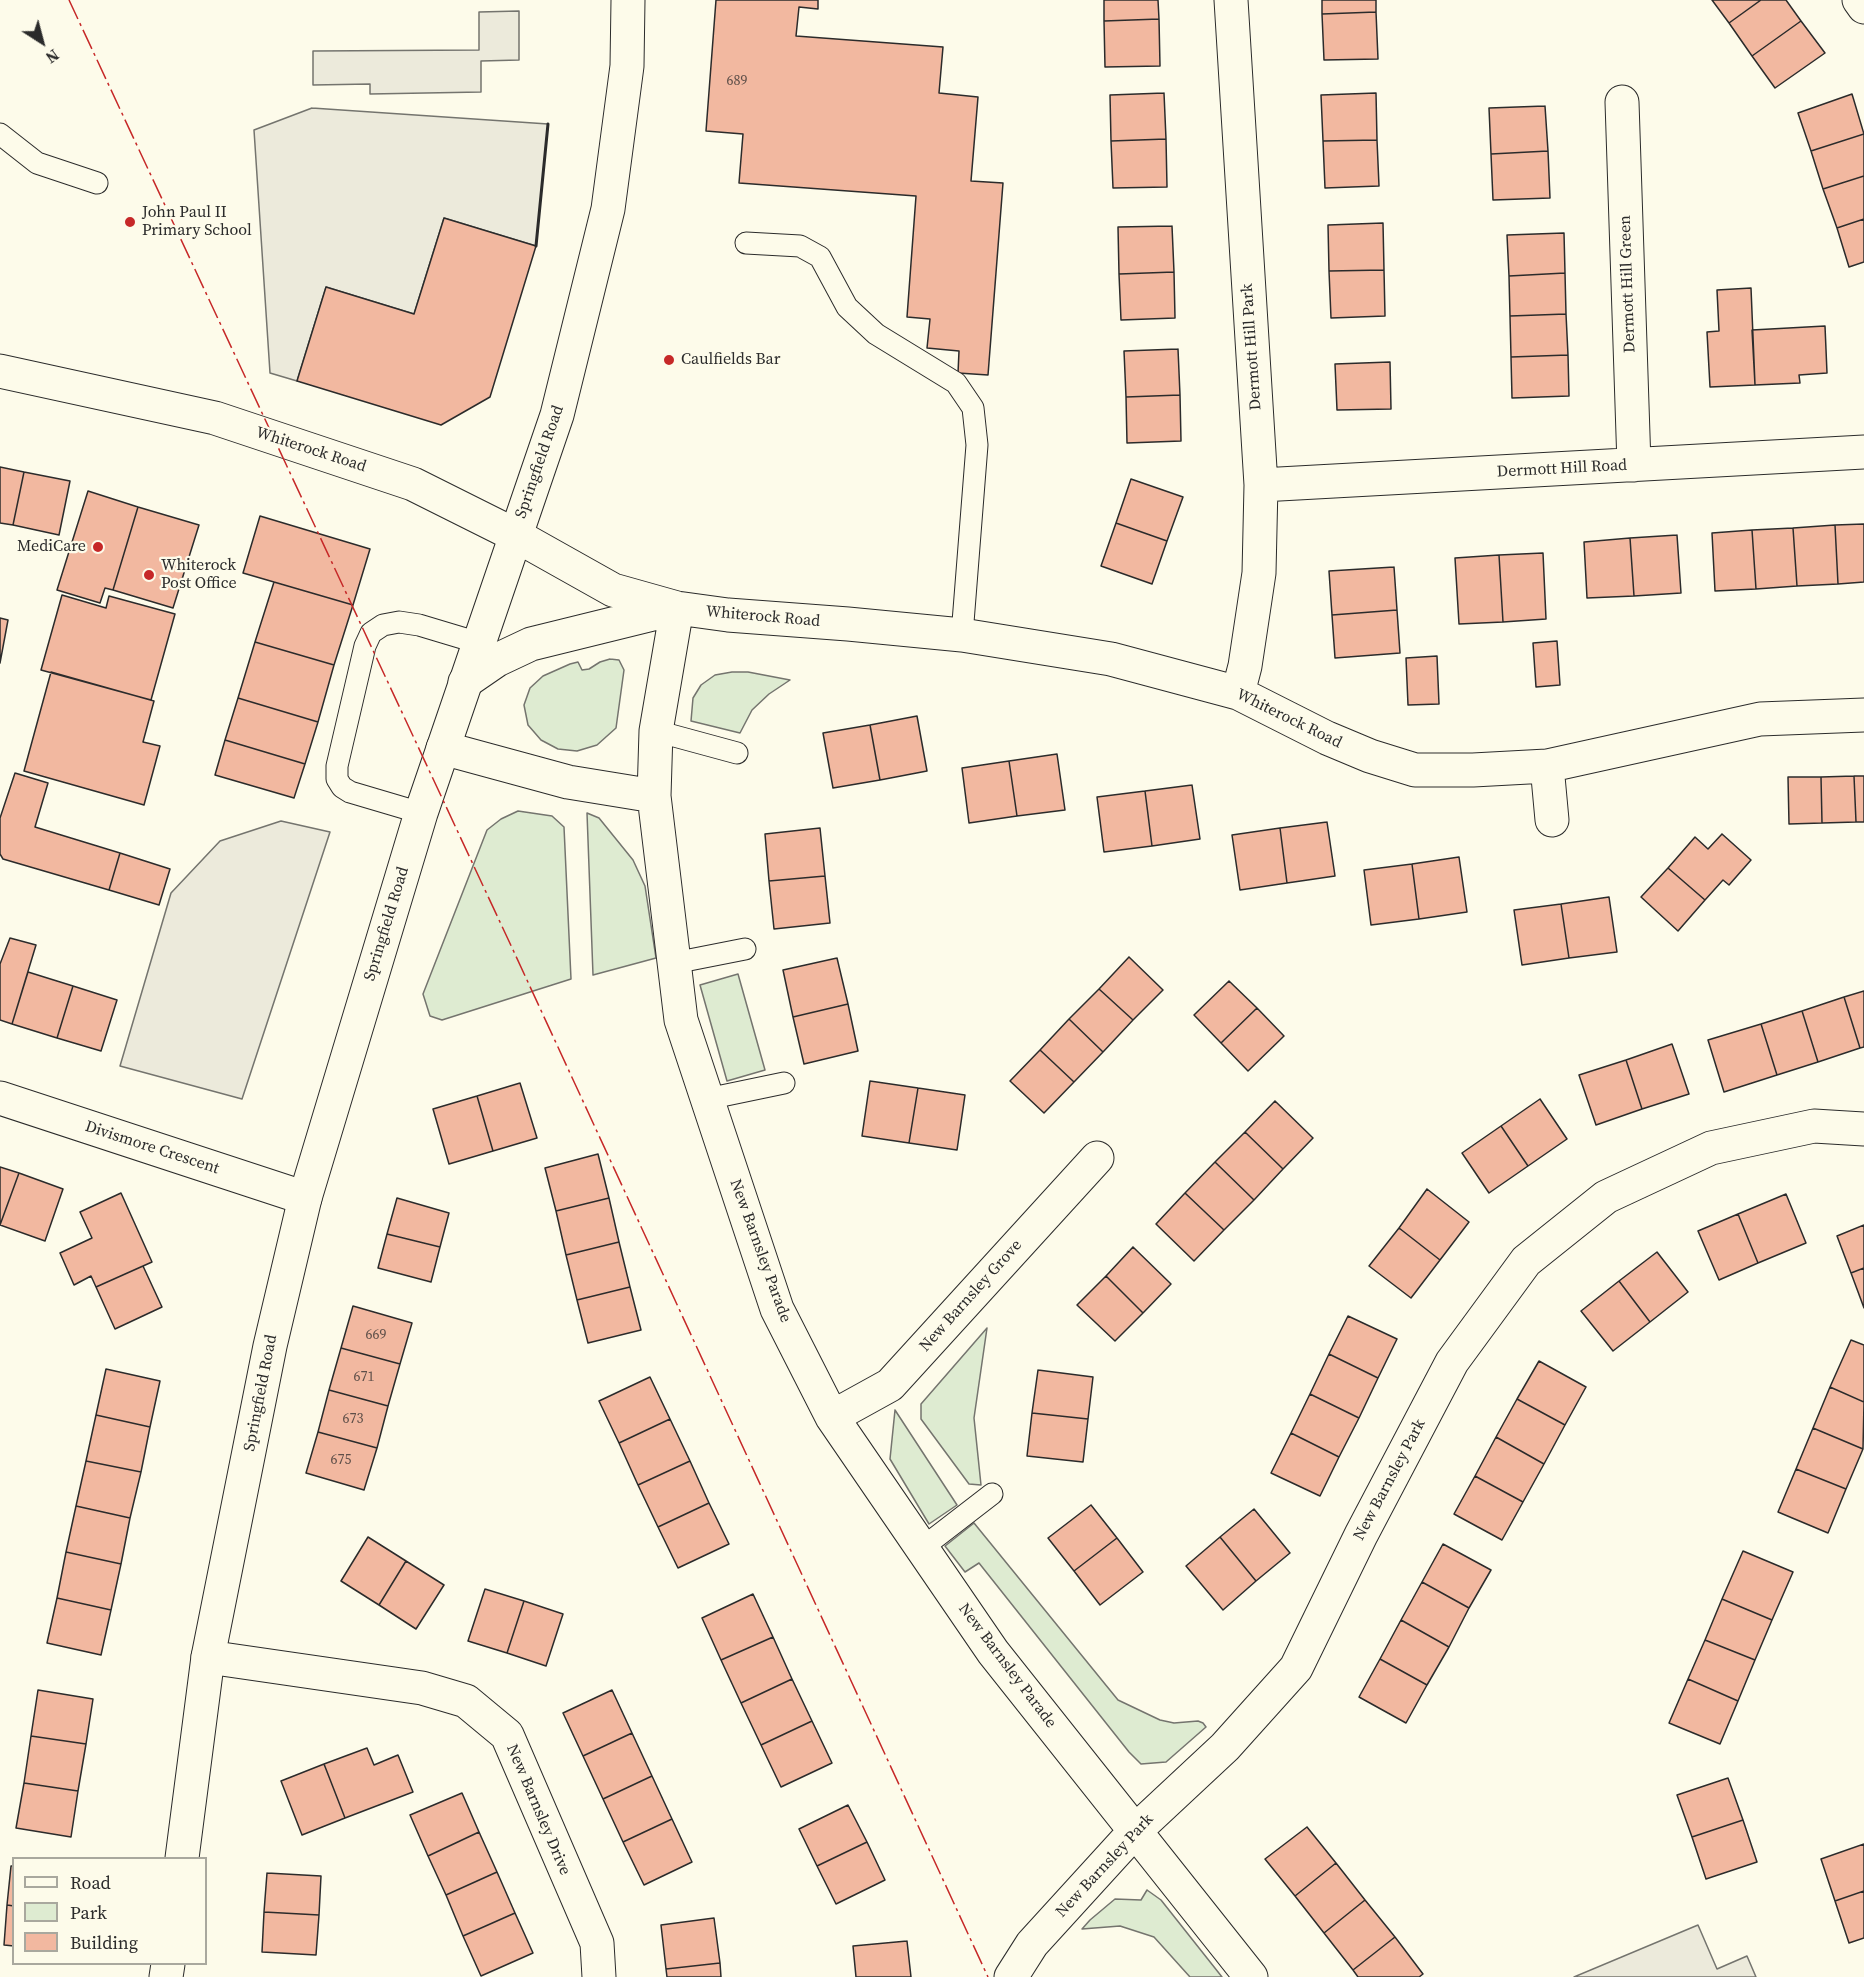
<!DOCTYPE html>
<style>
body{margin:0}
#map{position:relative;width:1864px;height:1977px;overflow:hidden;background:#fdfbea;font-family:"Source Serif 4",serif}
canvas{display:block}
.legend{position:absolute;left:12px;top:1857px;width:195px;height:108px;box-sizing:border-box;background:#fdfbea;border:2px solid #a9a89e;margin:0;padding:8px 10px;list-style:none;font-size:18px;color:#2b2b2b}
.legend li{display:flex;align-items:center;gap:12px;height:30px}
.legend b{width:30px;border:2px solid #a9a89e}
.north{position:absolute;left:12px;top:12px;width:60px;height:60px;-webkit-text-stroke:4px #fdfbea;paint-order:stroke;rotate:144deg;font-size:16px;font-weight:700;line-height:24px;text-align:center;color:#2b2b2b}
.north::after{content:'';display:block;margin:auto;width:21px;height:27px;background:#2b2b2b;clip-path:polygon(50% 0,100% 100%,50% 72%,0 100%)}
</style>
<div id="map">
<canvas width="1864" height="1977"></canvas>
<ul class="legend">
<li><b style="height:8px;background:#fdfbea"></b>Road</li>
<li><b style="height:16px;background:#deebd1"></b>Park</li>
<li><b style="height:16px;background:#f2b8a0"></b>Building</li>
</ul>
<div class="north">N</div>
</div>
<script>
const c = document.querySelector('canvas').getContext('2d');
c.lineJoin = 'round';
function paint(path, color) { c.fillStyle = color; c.fill(path, 'evenodd'); }
const poly = rows => new Path2D(rows.map(r => 'M' + r).join(''));
function trace(path, color, width, dash) { c.strokeStyle = color; c.lineWidth = width; c.lineCap = dash ? 'butt' : 'round'; c.setLineDash(dash || []); c.stroke(path); }
function drawText(font, color, halo, rows, align = 'center') {
  c.font = font + ' "Source Serif 4",serif'; c.lineWidth = 4.5; c.setLineDash([]); c.textBaseline = 'middle'; c.strokeStyle = halo; c.fillStyle = color; for (const [text, x, y, turn = 0] of rows) {
    c.save(); c.translate(x, y); c.rotate((+turn || 0) * Math.PI / 180); c.textAlign = isNaN(turn) ? turn : align; if (halo) c.strokeText(text, 0, 0); c.fillText(text, 0, 0); c.restore();
  }
}
const green = poly([
 [610,659,619,660,624,670,616,728,597,745,577,751,558,749,541,740,528,725,524,705,530,688,543,676,570,664,578,662,582,670,589,669,600,662,610,659],
 [732,672,748,672,790,680,769,694,752,710,740,733,691,721,693,698,701,685,715,675,732,672],
 [518,811,552,816,564,827,571,979,442,1020,430,1016,423,994,487,830,501,819,518,811],
 [587,813,599,818,633,860,645,886,656,958,593,975,587,813],
 [738,974,765,1070,727,1081,700,985,738,974],
 [987,1328,974,1418,981,1485,969,1484,921,1419,921,1404,987,1328],
 [895,1410,957,1505,929,1524,890,1459,895,1410],
 [974,1523,1118,1700,1160,1720,1174,1723,1198,1721,1203,1723,1206,1727,1166,1762,1141,1764,1129,1752,979,1563,965,1572,945,1546,974,1523],
 [1147,1890,1161,1900,1222,1977,1190,1977,1154,1937,1120,1926,1082,1929,1090,1920,1115,1899,1141,1900,1147,1890]
]);
paint(green, '#deebd1');
trace(green, '#74746e', 1.5);
const parking = poly([
 [519,11,519,60,481,61,481,92,370,94,370,84,313,85,313,51,479,50,479,12,519,11],
 [312,108,548,124,536,246,444,218,414,314,326,287,297,381,270,373,254,130,312,108],
 [281,821,330,832,242,1099,120,1066,171,893,220,841,281,821],
 [1698,1925,1717,1969,1747,1956,1756,1977,1574,1977,1698,1925]
]);
paint(parking, '#eceadb');
trace(parking, '#74746e', 1.5);
const building = poly([
 [716,0,818,0,818,9,799,7,796,36,943,47,939,93,978,97,971,181,1003,183,988,375,958,373,959,351,927,348,930,319,907,317,916,196,739,183,743,134,706,131,716,0],
 [1104,0,1158,0,1159,19,1104,21,1104,0],
 [1322,0,1376,0,1376,12,1322,14,1322,0],
 [1712,0,1761,0,1729,23,1712,0],
 [1761,0,1786,0,1801,21,1752,56,1729,23,1761,0],
 [1376,12,1378,59,1324,60,1322,14,1376,12],
 [1159,19,1160,66,1105,67,1104,21,1159,19],
 [1801,21,1825,53,1775,88,1752,56,1801,21],
 [1164,93,1166,139,1111,141,1110,95,1164,93],
 [1376,93,1377,140,1323,141,1321,95,1376,93],
 [1852,94,1864,134,1811,151,1798,113,1852,94],
 [1545,106,1548,151,1491,154,1489,108,1545,106],
 [1864,134,1864,176,1823,189,1811,151,1864,134],
 [1166,139,1167,187,1113,188,1111,141,1166,139],
 [1377,140,1379,186,1325,188,1323,141,1377,140],
 [1548,151,1550,198,1493,200,1491,154,1548,151],
 [1864,176,1864,219,1837,228,1823,189,1864,176],
 [444,218,536,246,490,397,441,425,297,381,326,287,414,314,444,218],
 [1864,219,1864,262,1849,267,1837,228,1864,219],
 [1383,223,1384,270,1329,271,1328,225,1383,223],
 [1172,226,1174,272,1119,274,1118,227,1172,226],
 [1564,233,1565,273,1509,276,1507,235,1564,233],
 [1384,270,1385,316,1331,318,1329,271,1384,270],
 [1174,272,1175,318,1121,320,1119,274,1174,272],
 [1565,273,1566,314,1510,316,1509,276,1565,273],
 [1751,288,1755,385,1710,387,1707,332,1719,331,1717,290,1751,288],
 [1566,314,1568,355,1511,357,1510,316,1566,314],
 [1825,326,1827,373,1799,375,1800,383,1755,385,1752,330,1825,326],
 [1178,349,1180,395,1126,397,1124,351,1178,349],
 [1568,355,1569,396,1512,398,1511,357,1568,355],
 [1390,362,1391,409,1337,410,1335,364,1390,362],
 [1180,395,1181,441,1127,443,1126,397,1180,395],
 [0,467,24,472,13,525,0,523,0,467],
 [24,472,70,481,59,535,13,525,24,472],
 [1131,479,1183,497,1167,541,1116,523,1131,479],
 [88,491,138,507,113,590,105,588,100,603,57,590,88,491],
 [138,507,199,525,173,608,113,590,138,507],
 [260,516,370,549,353,605,243,573,260,516],
 [1116,523,1167,541,1152,584,1101,566,1116,523],
 [1864,524,1864,582,1838,584,1835,525,1864,524],
 [1835,525,1838,584,1797,586,1793,528,1835,525],
 [1793,528,1797,586,1756,589,1752,530,1793,528],
 [1752,530,1756,589,1715,591,1712,533,1752,530],
 [1677,535,1681,593,1634,596,1630,538,1677,535],
 [1630,538,1634,596,1587,598,1584,542,1630,538],
 [1543,553,1546,619,1503,622,1499,555,1543,553],
 [1499,555,1503,622,1459,624,1455,558,1499,555],
 [1394,567,1397,610,1332,615,1329,571,1394,567],
 [274,582,353,605,334,665,255,642,274,582],
 [62,595,106,608,109,596,175,614,151,700,41,670,62,595],
 [1397,610,1400,653,1335,658,1332,615,1397,610],
 [0,618,8,620,0,663,0,618],
 [1557,641,1560,685,1536,687,1533,643,1557,641],
 [255,642,334,665,318,722,238,698,255,642],
 [1437,656,1439,704,1408,705,1406,658,1437,656],
 [51,672,154,701,143,742,160,746,144,805,24,771,51,672],
 [238,698,318,722,305,764,225,740,238,698],
 [917,716,927,771,880,780,870,725,917,716],
 [870,725,880,780,833,788,823,733,870,725],
 [225,740,305,764,294,798,215,775,225,740],
 [1057,754,1065,810,1017,816,1009,761,1057,754],
 [1009,761,1017,816,969,823,962,768,1009,761],
 [15,773,48,783,35,827,120,853,109,890,3,859,0,854,0,818,15,773],
 [1854,776,1856,822,1822,823,1821,777,1854,776],
 [1854,776,1864,776,1864,822,1856,822,1854,776],
 [1788,777,1821,777,1822,823,1789,824,1788,777],
 [1192,785,1200,839,1152,846,1145,791,1192,785],
 [1145,791,1152,846,1104,852,1097,797,1145,791],
 [1327,822,1335,876,1287,883,1280,828,1327,822],
 [820,828,825,876,769,881,765,834,820,828],
 [1280,828,1287,883,1240,890,1232,835,1280,828],
 [1722,834,1751,860,1729,885,1723,880,1705,900,1668,868,1695,837,1708,849,1722,834],
 [120,853,170,869,159,905,109,890,120,853],
 [1459,857,1467,912,1419,919,1412,864,1459,857],
 [1412,864,1419,919,1371,925,1364,870,1412,864],
 [1668,868,1705,900,1678,931,1641,897,1668,868],
 [825,876,830,923,774,929,769,881,825,876],
 [1609,897,1617,952,1569,958,1561,904,1609,897],
 [1561,904,1569,958,1522,965,1514,910,1561,904],
 [10,938,36,945,12,1024,0,1020,0,964,10,938],
 [1129,957,1163,990,1133,1020,1099,989,1129,957],
 [837,958,848,1004,793,1017,783,970,837,958],
 [28,972,73,986,57,1038,12,1024,28,972],
 [1229,981,1257,1008,1221,1043,1194,1015,1229,981],
 [73,986,117,1000,101,1051,57,1038,73,986],
 [1099,989,1133,1020,1103,1052,1069,1019,1099,989],
 [1864,991,1864,1047,1860,1048,1844,997,1864,991],
 [1844,997,1860,1048,1818,1062,1802,1011,1844,997],
 [848,1004,858,1051,804,1064,793,1017,848,1004],
 [1257,1008,1284,1036,1248,1071,1221,1043,1257,1008],
 [1802,1011,1818,1062,1777,1075,1761,1024,1802,1011],
 [1069,1019,1103,1052,1074,1082,1040,1050,1069,1019],
 [1761,1024,1777,1075,1724,1092,1708,1040,1761,1024],
 [1672,1044,1689,1094,1642,1109,1626,1060,1672,1044],
 [1040,1050,1074,1082,1044,1113,1010,1081,1040,1050],
 [1626,1060,1642,1109,1596,1125,1579,1075,1626,1060],
 [870,1081,918,1088,909,1143,862,1136,870,1081],
 [520,1083,537,1138,493,1151,477,1096,520,1083],
 [918,1088,965,1095,957,1150,909,1143,918,1088],
 [477,1096,493,1151,449,1164,433,1109,477,1096],
 [1540,1099,1567,1139,1528,1166,1501,1126,1540,1099],
 [1275,1101,1313,1138,1283,1169,1245,1132,1275,1101],
 [1501,1126,1528,1166,1489,1193,1462,1153,1501,1126],
 [1245,1132,1283,1169,1254,1200,1215,1162,1245,1132],
 [598,1154,609,1198,556,1211,545,1168,598,1154],
 [1215,1162,1254,1200,1224,1230,1185,1193,1215,1162],
 [0,1167,19,1173,0,1225,0,1167],
 [19,1173,63,1189,45,1241,0,1225,19,1173],
 [1427,1189,1469,1222,1440,1260,1399,1228,1427,1189],
 [121,1193,152,1262,96,1287,91,1276,74,1285,60,1253,92,1238,80,1212,121,1193],
 [1185,1193,1224,1230,1194,1261,1156,1224,1185,1193],
 [1786,1194,1806,1243,1758,1263,1738,1214,1786,1194],
 [397,1198,449,1213,440,1247,387,1234,397,1198],
 [609,1198,619,1242,566,1255,556,1211,609,1198],
 [1738,1214,1758,1263,1719,1280,1698,1231,1738,1214],
 [1864,1225,1864,1268,1851,1273,1837,1236,1864,1225],
 [1399,1228,1440,1260,1411,1298,1369,1266,1399,1228],
 [387,1234,440,1247,431,1282,378,1268,387,1234],
 [619,1242,630,1287,577,1300,566,1255,619,1242],
 [1133,1247,1171,1284,1143,1313,1106,1276,1133,1247],
 [1657,1252,1688,1292,1650,1322,1619,1281,1657,1252],
 [143,1266,162,1307,115,1329,96,1287,143,1266],
 [1864,1268,1864,1308,1851,1273,1864,1268],
 [1106,1276,1143,1313,1115,1341,1077,1305,1106,1276],
 [1619,1281,1650,1322,1613,1351,1581,1311,1619,1281],
 [630,1287,641,1330,588,1343,577,1300,630,1287],
 [353,1306,412,1323,400,1364,341,1348,353,1306],
 [1348,1316,1397,1339,1378,1378,1329,1354,1348,1316],
 [1851,1340,1864,1345,1864,1402,1830,1387,1851,1340],
 [341,1348,400,1364,388,1406,329,1390,341,1348],
 [1329,1354,1378,1378,1359,1418,1310,1394,1329,1354],
 [1539,1361,1586,1387,1565,1425,1517,1399,1539,1361],
 [106,1369,160,1381,150,1427,96,1415,106,1369],
 [1038,1370,1093,1377,1088,1419,1032,1413,1038,1370],
 [650,1377,670,1419,619,1443,599,1401,650,1377],
 [1830,1387,1864,1402,1863,1449,1813,1428,1830,1387],
 [329,1390,388,1406,377,1448,318,1432,329,1390],
 [1310,1394,1359,1418,1339,1457,1291,1433,1310,1394],
 [1517,1399,1565,1425,1544,1464,1496,1437,1517,1399],
 [1032,1413,1088,1419,1083,1462,1027,1456,1032,1413],
 [96,1415,150,1427,141,1472,86,1461,96,1415],
 [670,1419,690,1461,638,1485,619,1443,670,1419],
 [1813,1428,1863,1449,1846,1489,1796,1469,1813,1428],
 [318,1432,377,1448,364,1490,306,1473,318,1432],
 [1291,1433,1339,1457,1320,1496,1271,1473,1291,1433],
 [1496,1437,1544,1464,1523,1502,1475,1476,1496,1437],
 [86,1461,141,1472,130,1518,76,1506,86,1461],
 [690,1461,709,1503,658,1527,638,1485,690,1461],
 [1796,1469,1846,1489,1828,1533,1778,1512,1796,1469],
 [1475,1476,1523,1502,1502,1540,1454,1514,1475,1476],
 [709,1503,729,1544,678,1568,658,1527,709,1503],
 [1091,1505,1117,1538,1074,1571,1048,1538,1091,1505],
 [76,1506,130,1518,121,1564,66,1552,76,1506],
 [1254,1509,1290,1553,1256,1581,1220,1537,1254,1509],
 [368,1537,406,1561,379,1605,341,1581,368,1537],
 [1220,1537,1256,1581,1223,1610,1186,1566,1220,1537],
 [1117,1538,1143,1572,1100,1605,1074,1571,1117,1538],
 [1443,1544,1491,1570,1469,1608,1422,1582,1443,1544],
 [1743,1551,1793,1572,1772,1620,1722,1599,1743,1551],
 [66,1552,121,1564,111,1610,57,1598,66,1552],
 [406,1561,444,1585,416,1629,379,1605,406,1561],
 [1422,1582,1469,1608,1449,1647,1401,1620,1422,1582],
 [485,1589,524,1601,507,1653,468,1641,485,1589],
 [753,1594,773,1637,721,1660,702,1618,753,1594],
 [57,1598,111,1610,101,1655,47,1643,57,1598],
 [1722,1599,1772,1620,1755,1660,1705,1640,1722,1599],
 [524,1601,563,1614,546,1666,507,1653,524,1601],
 [1401,1620,1449,1647,1427,1685,1380,1659,1401,1620],
 [773,1637,792,1679,741,1703,721,1660,773,1637],
 [1705,1640,1755,1660,1738,1701,1688,1679,1705,1640],
 [1380,1659,1427,1685,1406,1723,1359,1697,1380,1659],
 [792,1679,812,1721,761,1745,741,1703,792,1679],
 [1688,1679,1738,1701,1720,1744,1669,1723,1688,1679],
 [38,1690,93,1699,86,1744,31,1736,38,1690],
 [612,1690,632,1733,583,1756,563,1713,612,1690],
 [812,1721,832,1763,781,1787,761,1745,812,1721],
 [632,1733,652,1776,603,1799,583,1756,632,1733],
 [31,1736,86,1744,78,1791,24,1783,31,1736],
 [367,1748,374,1765,398,1755,413,1792,345,1818,324,1764,367,1748],
 [324,1764,345,1818,302,1835,281,1781,324,1764],
 [652,1776,672,1819,623,1842,603,1799,652,1776],
 [1728,1778,1743,1820,1692,1837,1677,1795,1728,1778],
 [24,1783,78,1791,71,1837,16,1828,24,1783],
 [462,1793,479,1832,428,1856,410,1815,462,1793],
 [848,1805,867,1842,817,1866,799,1829,848,1805],
 [672,1819,692,1862,644,1885,623,1842,672,1819],
 [1743,1820,1757,1862,1706,1879,1692,1837,1743,1820],
 [1307,1827,1336,1863,1295,1896,1265,1859,1307,1827],
 [479,1832,497,1872,446,1895,428,1856,479,1832],
 [867,1842,885,1880,836,1904,817,1866,867,1842],
 [1864,1844,1864,1891,1835,1901,1821,1859,1864,1844],
 [1336,1863,1365,1900,1324,1933,1295,1896,1336,1863],
 [11,1866,14,1866,14,1906,7,1905,11,1866],
 [497,1872,515,1913,463,1936,446,1895,497,1872],
 [267,1873,321,1876,319,1915,264,1912,267,1873],
 [1864,1891,1864,1938,1849,1943,1835,1901,1864,1891],
 [1365,1900,1395,1937,1353,1970,1324,1933,1365,1900],
 [7,1905,14,1906,14,1946,4,1945,7,1905],
 [264,1912,319,1915,316,1955,262,1952,264,1912],
 [515,1913,533,1953,481,1976,463,1936,515,1913],
 [714,1918,720,1963,666,1969,661,1925,714,1918],
 [1395,1937,1423,1974,1419,1977,1358,1977,1353,1970,1395,1937],
 [907,1941,911,1977,856,1977,853,1946,907,1941],
 [720,1963,721,1977,667,1977,666,1969,720,1963]
]);
paint(building, '#f2b8a0');
trace(building, '#2b2b2b', 1.5);
const service = poly([
 [0,134,37,163,97,183],
 [746,243,800,246,820,257,847,307,876,334,956,383,973,408,977,445,962,635],
 [656,731,737,753],
 [421,813,350,792,342,787,337,779,337,766,365,646,371,633,383,625,399,622,419,625,479,643],
 [674,963,745,949],
 [707,1099,784,1083],
 [922,1548,992,1494]
]);
const minor = poly([
 [1231,0,1261,485,1259,573,1245,666,1238,693],
 [1859,0,1864,7],
 [1622,102,1634,465],
 [1261,485,1864,452],
 [515,535,613,590,677,608,728,615,848,624,962,635,1111,659,1238,693,1327,738,1370,756,1415,770,1473,770,1547,766,1760,719,1864,715],
 [465,682,497,660,531,644,677,608,656,731,654,796,681,1020,777,1309,832,1417,993,1652,1251,1977],
 [443,748,568,782,654,796],
 [1547,766,1552,820],
 [0,1098,305,1198],
 [832,1417,890,1385,1097,1158],
 [208,1657,422,1688,466,1701,507,1735,597,1943,599,1977],
 [1011,1977,1032,1944,1135,1831,1225,1747,1296,1668,1361,1535,1452,1362,1526,1261,1606,1197,1711,1148,1814,1126,1864,1129]
]);
const tertiary = poly([
 [0,371,215,418,413,484,515,535]
]);
const trunk = poly([
 [182,1858,208,1657,270,1346,305,1198,421,813,557,415,608,209,627,66,628,0],
 [166,1977,168,1964]
]);
trace(service, '#2b2b2b', 23);
trace(minor, '#2b2b2b', 35);
trace(tertiary, '#2b2b2b', 35);
trace(trunk, '#2b2b2b', 35);
trace(service, '#fdfbea', 21);
trace(minor, '#fdfbea', 33);
trace(tertiary, '#fdfbea', 33);
trace(trunk, '#fdfbea', 33);
trace(poly([
 [536,246,548,124]
]), '#2b2b2b', 3);
trace(poly([
 [69,0,514,952,988,1977]
]), '#c62828', 1.5, [21, 4.5, 3, 4.5]);
for (const [x, y, r, color] of [
 [130,222,6,"#c62828"],
 [669,360,6,"#c62828"],
 [98,547,6,"#c62828"],
 [149,575,6,"#c62828"]
]) { const dot = new Path2D(); dot.arc(x, y, r, 0, 2 * Math.PI); c.fillStyle = color; c.fill(dot); trace(dot, '#fdfbea', 2); }
drawText('14px', '#5d4e48', null, [
 ["689",737,81],
 ["669",376,1335],
 ["671",364,1377],
 ["673",353,1419],
 ["675",341,1460]
]);
drawText('16px', '#2b2b2b', '#fdfbea', [
 ["John Paul II",142,213],
 ["Primary School",142,231],
 ["Caulfields Bar",681,360],
 ["MediCare",86,547,"right"],
 ["Whiterock",161,566],
 ["Post Office",161,584]
], 'left');
drawText('16px', '#2b2b2b', '#fdfbea', [
 ["Dermott Hill Green",1628,284,-92],
 ["Dermott Hill Park",1252,347,-94],
 ["Whiterock Road",311,450,18],
 ["Springfield Road",540,462,-71],
 ["Dermott Hill Road",1562,469,-3],
 ["Whiterock Road",763,617,5],
 ["Whiterock Road",1289,719,26],
 ["Springfield Road",387,924,-73],
 ["Divismore Crescent",152,1148,18],
 ["New Barnsley Parade",760,1251,70],
 ["New Barnsley Grove",971,1296,-48],
 ["Springfield Road",261,1393,-79],
 ["New Barnsley Park",1390,1480,-62],
 ["New Barnsley Parade",1007,1666,53],
 ["New Barnsley Drive",538,1810,67],
 ["New Barnsley Park",1105,1866,-47]
]);
</script>
